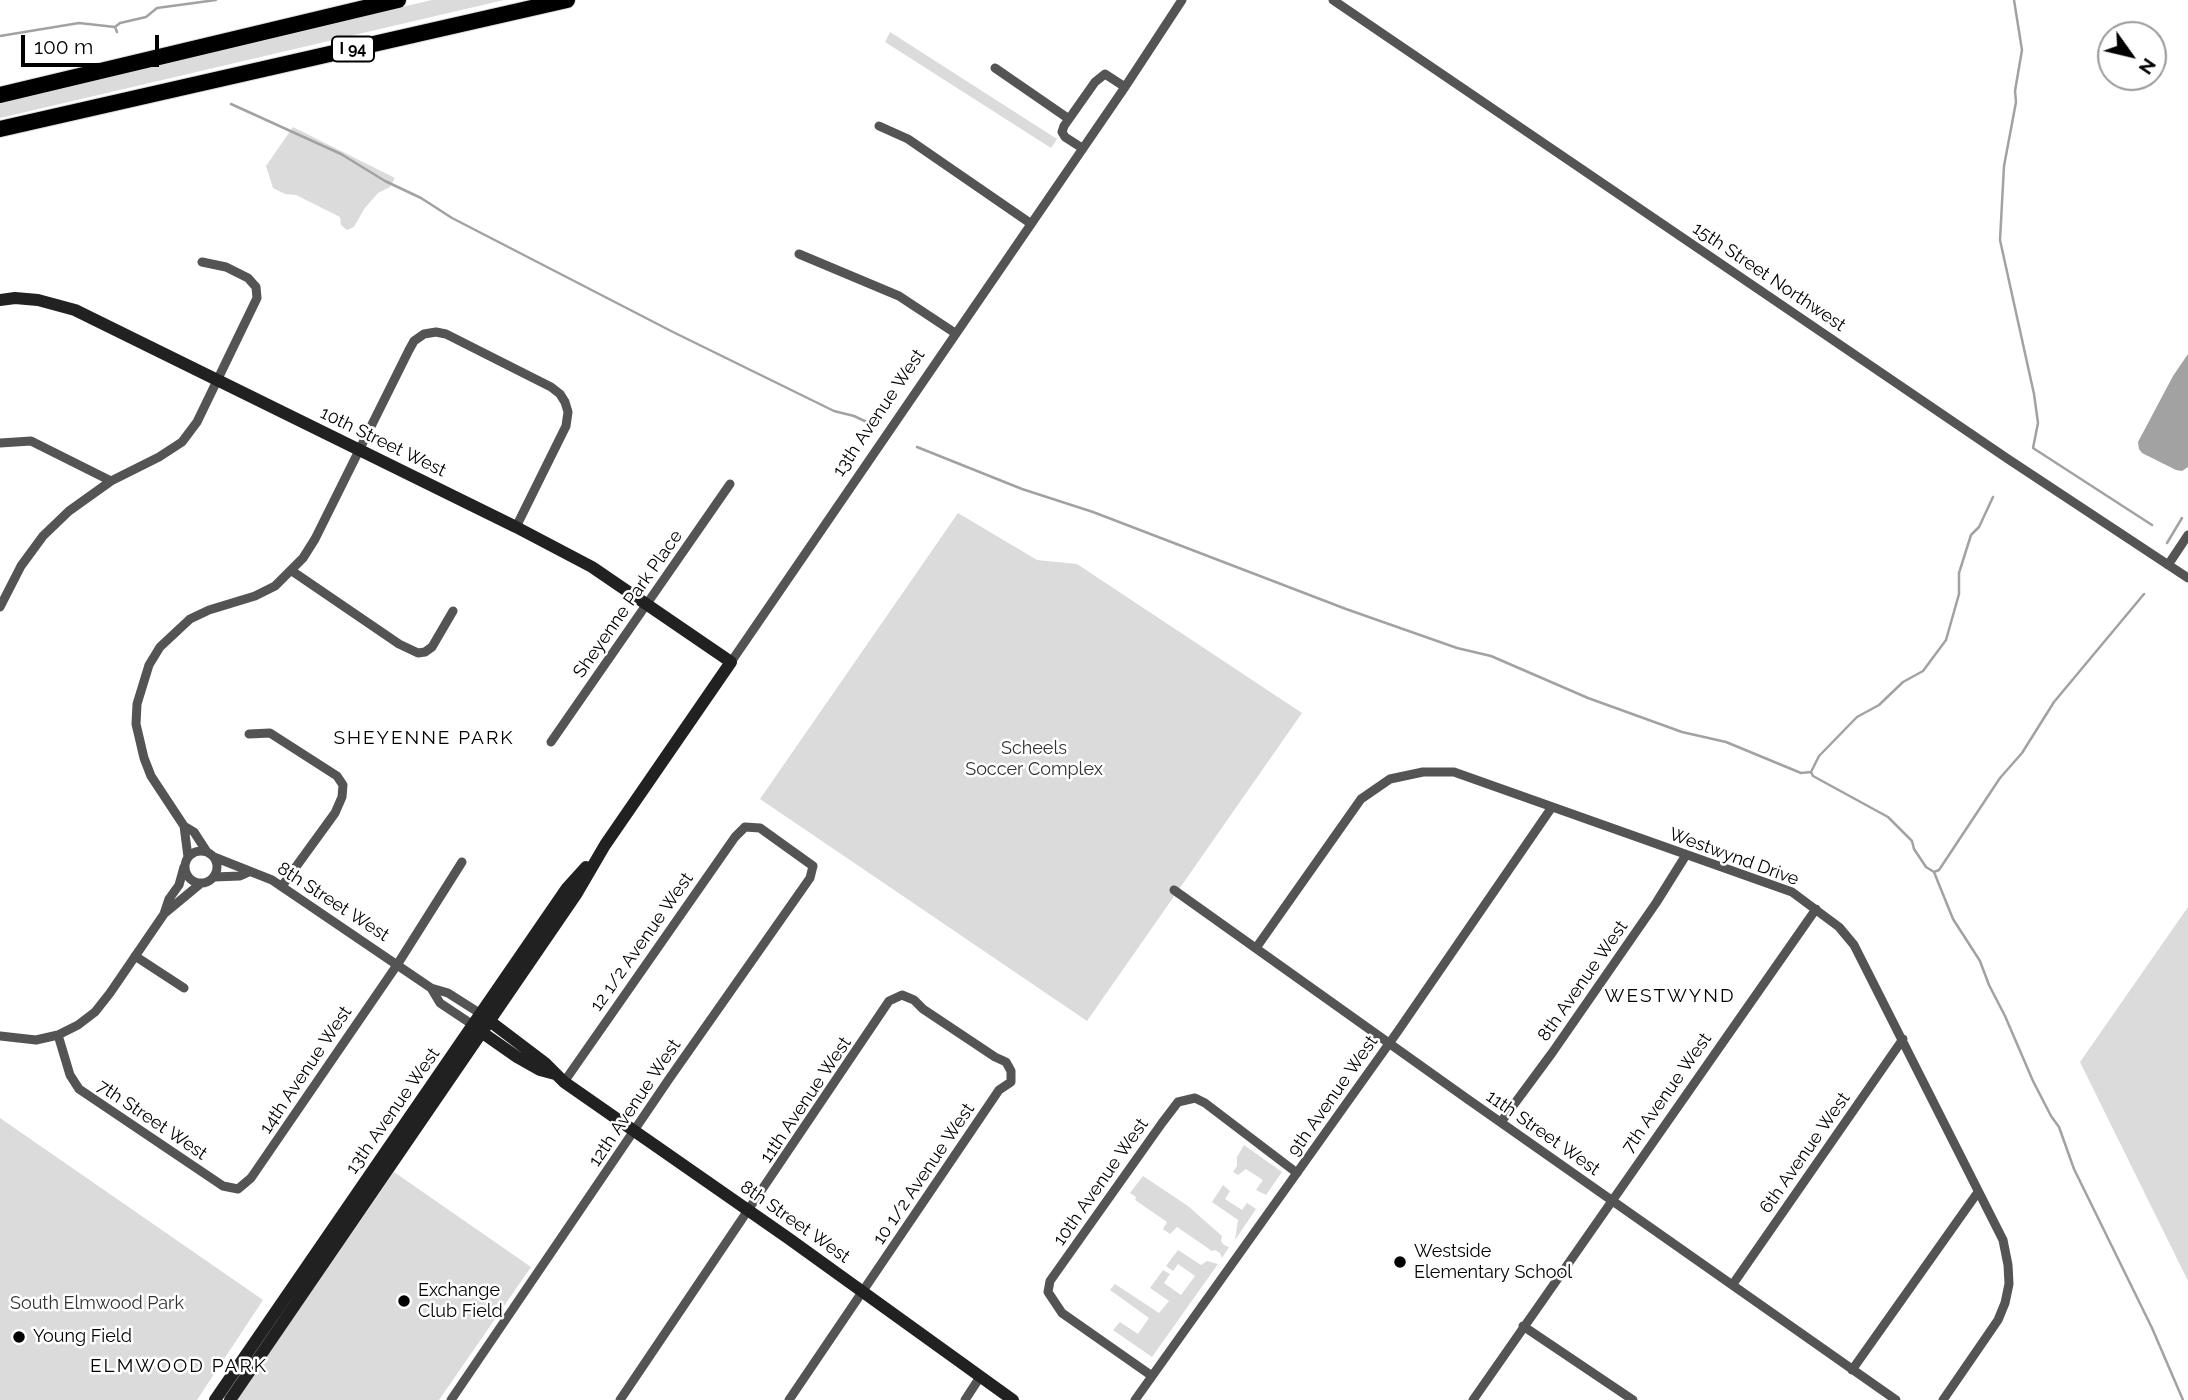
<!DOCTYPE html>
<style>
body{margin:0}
#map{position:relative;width:2188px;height:1400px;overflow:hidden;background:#fff;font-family:Raleway,sans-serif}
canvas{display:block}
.north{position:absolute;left:2097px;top:21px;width:70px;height:70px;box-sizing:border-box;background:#fff;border:2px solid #999;border-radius:50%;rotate:124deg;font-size:19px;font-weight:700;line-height:28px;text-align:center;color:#000}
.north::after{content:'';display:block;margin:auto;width:24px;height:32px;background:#000;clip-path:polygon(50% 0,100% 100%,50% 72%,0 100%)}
.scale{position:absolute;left:21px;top:35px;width:138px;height:32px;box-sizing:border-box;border:4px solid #000;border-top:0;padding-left:9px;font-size:21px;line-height:24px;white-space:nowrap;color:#000;-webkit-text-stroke:5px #fff;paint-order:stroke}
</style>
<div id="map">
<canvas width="2188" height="1400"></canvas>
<div class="north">N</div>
<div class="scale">100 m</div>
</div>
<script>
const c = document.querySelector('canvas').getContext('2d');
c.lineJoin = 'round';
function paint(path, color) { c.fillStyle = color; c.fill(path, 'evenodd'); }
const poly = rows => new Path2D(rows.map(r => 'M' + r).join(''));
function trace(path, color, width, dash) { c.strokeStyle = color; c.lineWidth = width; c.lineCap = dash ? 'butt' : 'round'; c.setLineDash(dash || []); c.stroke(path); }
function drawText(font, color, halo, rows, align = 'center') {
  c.font = font + ' Raleway,sans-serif'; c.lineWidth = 5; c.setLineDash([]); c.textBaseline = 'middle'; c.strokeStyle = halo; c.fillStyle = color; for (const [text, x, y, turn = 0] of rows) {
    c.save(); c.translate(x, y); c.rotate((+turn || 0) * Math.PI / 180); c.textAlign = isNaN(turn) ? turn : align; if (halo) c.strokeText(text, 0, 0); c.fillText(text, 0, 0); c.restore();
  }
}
paint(poly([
 [432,0,504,0,0,118,0,100],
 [890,32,1057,139,1051,148,885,42],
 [293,127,395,178,390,187,378,193,364,209,354,227,347,230,341,225,340,217,296,195,285,194,273,188,266,166],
 [958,513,1037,560,1077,564,1302,713,1087,1021,760,799],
 [2188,907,2188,1281,2080,1062],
 [0,1118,263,1300,197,1400,0,1400],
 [1244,1145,1282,1172,1266,1195,1256,1190,1263,1180,1246,1169,1238,1175,1233,1172,1237,1166,1237,1157],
 [394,1172,531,1267,439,1400,237,1400],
 [1143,1176,1188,1206,1222,1236,1221,1241,1224,1245,1229,1247,1222,1258,1220,1253,1215,1250,1212,1251,1177,1227,1170,1234,1163,1229,1167,1222,1135,1200,1136,1197,1130,1193],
 [1223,1185,1230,1191,1225,1199,1242,1210,1247,1203,1256,1209,1235,1240,1238,1220,1212,1202],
 [1178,1250,1201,1265,1207,1261,1218,1264,1152,1357,1113,1330,1120,1322,1138,1334,1149,1318,1110,1290,1115,1284,1159,1313,1169,1301,1150,1288,1163,1270,1170,1274,1164,1283,1181,1295,1195,1276,1178,1264,1173,1271,1166,1266]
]), '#dbdbdb');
paint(poly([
 [2188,354,2188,467,2182,471,2176,470,2142,453,2139,449,2138,442,2173,376]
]), '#a2a2a2');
trace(poly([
 [2014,0,2022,50,2015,91,2016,102,2004,166,2000,240,2034,394,2038,423,2033,448,2152,525],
 [117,32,115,27,120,23,146,17,157,8,216,0],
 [0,36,79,23,115,27],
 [231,104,341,154,385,181,421,198,452,218,673,332,834,411,854,416,871,424],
 [917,447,1022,489,1093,512,1346,609,1457,648,1491,656,1588,698,1682,732,1726,742,1801,773,1811,772,1813,776,1888,817,1912,841,1914,849,1926,867,1934,872,1953,919,1980,961,1989,985,2005,1016,2033,1081,2051,1116,2059,1127,2074,1169,2152,1328,2183,1400],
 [2167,543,2182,518],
 [1811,772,1819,756,1857,717,1879,705,1903,682,1923,671,1946,640,1959,594,1959,573,1971,535,1979,527,1993,497],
 [1934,872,1939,870,2000,778,2022,753,2054,702,2144,594]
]), '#a2a2a2', 2.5);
const highway = poly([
 [0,95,398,0],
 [0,129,567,0]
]);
trace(highway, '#dbdbdb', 18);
trace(poly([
 [1333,0,2008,459,2188,578],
 [995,68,1069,119],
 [879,126,908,139,1030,223],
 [1082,148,1065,137,1062,132,1064,126,1095,82,1105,74,1125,87],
 [799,254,899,296,955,333],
 [0,443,31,441,111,481],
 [2168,565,2188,535],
 [292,571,399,644,418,653,425,652,432,647,453,611],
 [0,607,21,566,43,536,69,511,111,481,159,457,182,442,197,422,257,298,256,287,248,278,226,267,202,262],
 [731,662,1125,87,1182,0],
 [249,734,270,733,337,776,343,785,342,797,335,813,282,886],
 [551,742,730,484],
 [184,826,188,857],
 '185 867a16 16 0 1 1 32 0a16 16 0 1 1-32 0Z',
 [207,852,194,832,184,826,151,776,144,758,136,724,137,704,149,665,160,647,190,619,209,610,255,596,275,586,303,558,315,539,409,350,414,341,424,334,436,332,446,334,551,387,560,394,565,402,568,412,566,426,516,527],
 [214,857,272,880,431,988,448,993,481,1014],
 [214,877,240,876,249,872],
 [1174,890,1466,1098,1896,1400],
 [165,913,200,884],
 [1256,948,1361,799,1390,779,1423,772,1454,772,1792,892,1839,927,1854,945,2003,1240,2008,1265,2009,1284,2005,1303,1998,1320,1943,1400],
 [135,956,184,988],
 [431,988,440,1003,473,1025],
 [58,1035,70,1075,79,1089,223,1186,238,1189,251,1178,397,965,462,862],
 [0,1036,36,1040,58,1035,78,1025,95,1012,110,993,164,914,169,899,179,885,184,867],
 [1501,1122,1552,1053,1656,903,1686,855],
 [1733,1284,1903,1039],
 [1523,1326,1633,1400],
 [1852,1370,1978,1192],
 [1152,1376,1062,1313,1048,1292,1050,1281,1162,1123,1178,1102,1195,1098,1205,1103,1297,1173],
 [451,1400,669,1079,810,878,813,866,760,828,745,827,735,837,564,1082],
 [620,1400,889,1001,902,995,914,1000,923,1009,995,1057,1006,1062,1011,1071,1011,1082,999,1090,789,1400],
 [965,1400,980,1377],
 [1135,1400,1398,1031,1552,807],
 [1473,1400,1816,909]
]), '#545454', 9);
trace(poly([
 [0,300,15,298,38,300,75,310,516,527,592,567,731,662,605,845,577,893,230,1400],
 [483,1016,545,1063,564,1082,788,1238,1013,1400],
 [477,1029,517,1057,540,1070,555,1074],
 [215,1400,567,888,586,867]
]), '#212121', 12);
trace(highway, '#000', 16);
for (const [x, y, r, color] of [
 [1400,1262,7,"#000"],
 [404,1301,7,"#000"],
 [19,1337,7,"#000"]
]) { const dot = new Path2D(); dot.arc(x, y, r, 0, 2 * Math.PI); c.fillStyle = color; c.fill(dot); trace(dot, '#fff', 2.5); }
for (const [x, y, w] of [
 [353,49,42]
]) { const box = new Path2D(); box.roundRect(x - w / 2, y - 12.5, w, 25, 5); c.fillStyle = '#fff'; c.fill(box); trace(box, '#000', 2); }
drawText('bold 16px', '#000', null, [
 ["I 94",353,49]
]);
drawText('18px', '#000', '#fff', [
 ["15th Street Northwest",1769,277,34],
 ["13th Avenue West",879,413,-56],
 ["10th Street West",383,442,26],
 ["Sheyenne Park Place",628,604,-55],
 ["Westwynd Drive",1734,857,20],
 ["8th Street West",333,902,33],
 ["12 1/2 Avenue West",642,942,-55],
 ["8th Avenue West",1583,981,-55],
 ["14th Avenue West",306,1070,-56],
 ["7th Avenue West",1667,1093,-55],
 ["9th Avenue West",1333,1096,-55],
 ["11th Avenue West",806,1100,-56],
 ["12th Avenue West",635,1103,-56],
 ["13th Avenue West",393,1111,-55],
 ["7th Street West",152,1120,34],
 ["11th Street West",1543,1133,35],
 ["6th Avenue West",1805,1153,-55],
 ["10 1/2 Avenue West",924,1174,-56],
 ["10th Avenue West",1101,1182,-55],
 ["8th Street West",795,1222,35]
]);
drawText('18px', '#323232', '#fff', [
 ["Scheels",1034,749],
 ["Soccer Complex",1034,770],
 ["South Elmwood Park",97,1304]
]);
drawText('18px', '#000', '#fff', [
 ["Westside",1414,1252],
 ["Elementary School",1414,1273],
 ["Exchange",418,1291],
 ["Club Field",418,1312],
 ["Young Field",33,1337]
], 'left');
c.letterSpacing = '2px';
drawText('19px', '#000', '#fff', [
 ["SHEYENNE PARK",424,738],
 ["WESTWYND",1670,996],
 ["ELMWOOD PARK",179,1366]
]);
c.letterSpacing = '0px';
</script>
